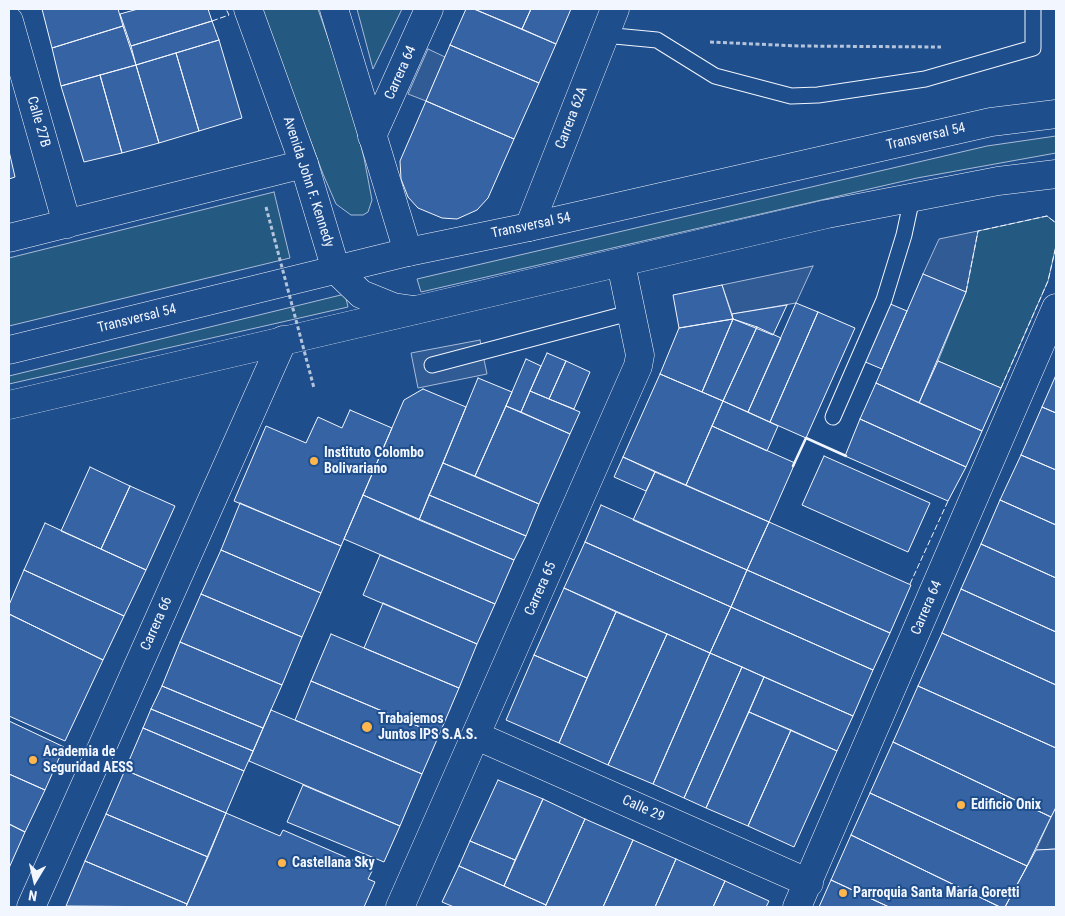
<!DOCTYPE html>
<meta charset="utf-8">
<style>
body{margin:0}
#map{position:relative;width:1065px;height:916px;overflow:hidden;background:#1f4e8c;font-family:"Roboto Condensed",sans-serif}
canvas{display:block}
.frame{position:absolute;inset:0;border:10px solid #f2f6ff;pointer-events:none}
.north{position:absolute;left:10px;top:856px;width:50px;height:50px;-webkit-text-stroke:4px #1f4e8c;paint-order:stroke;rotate:189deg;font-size:14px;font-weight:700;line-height:20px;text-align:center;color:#f2f6ff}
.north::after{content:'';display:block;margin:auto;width:18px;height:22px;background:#f2f6ff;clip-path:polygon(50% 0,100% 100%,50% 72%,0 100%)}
</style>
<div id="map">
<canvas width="1065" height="916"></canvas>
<div class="frame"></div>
<div class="north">N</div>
</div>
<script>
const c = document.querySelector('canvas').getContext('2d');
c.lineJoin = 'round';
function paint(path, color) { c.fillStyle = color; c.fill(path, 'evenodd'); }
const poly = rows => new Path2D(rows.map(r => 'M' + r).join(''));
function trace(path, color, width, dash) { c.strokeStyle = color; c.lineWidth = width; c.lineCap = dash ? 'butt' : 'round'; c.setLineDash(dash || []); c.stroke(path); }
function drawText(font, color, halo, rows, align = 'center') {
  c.font = font + ' "Roboto Condensed",sans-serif'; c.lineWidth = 4; c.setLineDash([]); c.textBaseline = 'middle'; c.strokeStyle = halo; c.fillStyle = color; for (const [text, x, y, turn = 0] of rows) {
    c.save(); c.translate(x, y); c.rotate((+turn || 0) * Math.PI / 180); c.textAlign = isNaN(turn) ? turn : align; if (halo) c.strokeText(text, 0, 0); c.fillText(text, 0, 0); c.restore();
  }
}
const green = poly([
 [261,9,318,9,349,99,364,158,372,200,368,212,363,215,351,215,336,204,323,174,261,9],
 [357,9,402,9,373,69,357,9],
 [1056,136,1056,153,917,178,421,292,417,279,987,146,1056,136],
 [274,192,290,258,9,326,9,258,274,192],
 [1047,216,1056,223,1056,246,1048,281,1001,388,938,361,966,292,978,231,1047,216],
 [345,294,348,307,9,384,9,376,345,294]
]);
paint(green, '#245a82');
trace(green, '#a8bbd7', 1);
const parking = poly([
 [428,49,445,57,426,101,408,94,428,49],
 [978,231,966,292,923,274,939,239,978,231],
 [813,266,796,303,732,314,722,285,813,266],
 [480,340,487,374,418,388,411,353,480,340],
 [1056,807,1056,849,1036,850,1051,817,1056,807]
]);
paint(parking, '#305b95');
trace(parking, '#a8bbd7', 1);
const building = poly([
 [42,9,118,9,123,26,52,48,42,9],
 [138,9,208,9,212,21,131,46,120,14,138,9],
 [466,9,474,9,556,44,539,83,450,45,466,9],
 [474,9,531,9,522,29,474,9],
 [531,9,571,9,556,44,522,29,531,9],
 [212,21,219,40,136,65,131,46,212,21],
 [123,26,136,65,61,86,52,48,123,26],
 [219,40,242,118,199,131,176,53,219,40],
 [450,45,539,83,514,139,426,101,450,45],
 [176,53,199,131,159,143,136,65,176,53],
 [136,65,159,143,122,153,100,75,136,65],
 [100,75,122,153,84,162,61,86,100,75],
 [426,101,514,139,488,198,477,210,457,219,442,218,418,208,408,197,401,179,400,161,426,101],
 [9,151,15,177,9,179,9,151],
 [923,274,966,292,919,403,876,383,923,274],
 [722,285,733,319,679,328,673,295,722,285],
 [796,303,818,312,770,422,748,412,796,303],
 [888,303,907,311,882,369,863,361,888,303],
 [787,305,773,335,733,319,732,314,787,305],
 [818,312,855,328,806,438,770,422,818,312],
 [733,319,702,392,660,374,679,328,733,319],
 [733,319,757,327,723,401,702,392,733,319],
 [757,327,781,338,748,412,723,401,757,327],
 [547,353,566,361,549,399,530,391,547,353],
 [526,359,541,366,521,412,506,406,526,359],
 [566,361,590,372,574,409,549,399,566,361],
 [938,361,1001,388,982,431,919,403,938,361],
 [660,374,723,401,686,485,623,457,660,374],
 [1056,375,1056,413,1042,407,1056,375],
 [478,378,512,392,475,476,443,463,478,378],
 [876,383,982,431,966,467,860,419,876,383],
 [423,389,466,407,419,520,363,495,404,400,423,389],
 [530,391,580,412,570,434,521,412,530,391],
 [723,401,778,426,767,451,712,426,723,401],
 [506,406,570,434,539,504,475,476,506,406],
 [1042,407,1056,413,1056,470,1021,455,1042,407],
 [350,410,392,428,341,546,234,501,266,426,306,443,318,417,342,428,350,410],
 [860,419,966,467,948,501,845,456,860,419],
 [712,426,795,463,769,522,686,485,712,426],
 [1021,455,1056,470,1056,525,1000,500,1021,455],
 [824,456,930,503,908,552,802,505,824,456],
 [623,457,655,472,646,491,614,477,623,457],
 [443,463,539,504,526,536,429,495,443,463],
 [90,467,130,486,101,549,61,531,90,467],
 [655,472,769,522,747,570,633,520,655,472],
 [130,486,175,506,146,570,101,549,130,486],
 [363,495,514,560,495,604,344,539,363,495],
 [429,495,526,536,514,560,419,520,429,495],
 [1000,500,1056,525,1056,578,981,544,1000,500],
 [240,503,341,546,321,593,221,550,240,503],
 [601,505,747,570,731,607,585,542,601,505],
 [769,522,911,585,890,633,747,570,769,522],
 [45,523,146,570,124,616,24,570,45,523],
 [585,542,731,607,710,653,564,588,585,542],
 [981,544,1056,578,1056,632,961,589,981,544],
 [221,550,321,593,302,637,201,594,221,550],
 [380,555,495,604,477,644,363,595,380,555],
 [24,570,124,616,103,660,9,614,9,605,24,570],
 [747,570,890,633,873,670,731,607,747,570],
 [564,588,616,612,587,678,534,655,564,588],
 [961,589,1056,632,1056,685,942,633,961,589],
 [201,594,302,637,282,685,180,642,201,594],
 [383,603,477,644,459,688,364,648,383,603],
 [731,607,873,670,853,716,710,653,731,607],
 [616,612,667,634,608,765,559,743,616,612],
 [9,614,103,660,65,741,9,716,9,614],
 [942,633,1056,685,1056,748,918,686,942,633],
 [331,634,459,688,439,735,311,681,331,634],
 [667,634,710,653,653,784,608,765,667,634],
 [180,642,282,685,263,728,162,686,180,642],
 [710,653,742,667,684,798,653,784,710,653],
 [534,655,587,678,559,743,506,720,534,655],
 [742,667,764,677,706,808,684,798,742,667],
 [764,677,853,716,837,751,749,712,764,677],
 [311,681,439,735,422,774,295,720,311,681],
 [162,686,263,728,253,751,151,709,162,686],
 [918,686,1056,748,1056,807,1051,817,893,742,918,686],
 [151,709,253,751,244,771,143,728,151,709],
 [271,710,422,774,400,826,249,761,271,710],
 [749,712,791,730,748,826,706,808,749,712],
 [9,721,64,747,45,790,9,774,9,721],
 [143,728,244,771,226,813,125,770,143,728],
 [791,730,837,751,794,847,748,826,791,730],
 [893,742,1051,817,1027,866,870,793,893,742],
 [125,770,226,813,208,857,106,814,125,770],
 [9,774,45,790,25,832,9,824,9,774],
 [498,780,543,799,515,860,470,841,498,780],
 [303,785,400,826,384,862,287,822,303,785],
 [870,793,1027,866,1005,907,1000,907,851,835,870,793],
 [543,799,585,819,546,905,504,886,543,799],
 [226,813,280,836,283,830,373,869,368,879,375,882,364,907,186,907,226,813],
 [106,814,208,857,187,904,85,861,106,814],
 [585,819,633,840,603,907,545,907,585,819],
 [9,824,25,832,9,868,9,824],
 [851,835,1000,907,889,907,831,880,851,835],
 [633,840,676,859,655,907,603,907,633,840],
 [470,841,515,860,504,886,459,866,470,841],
 [1056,849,1056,907,1005,907,1036,850,1056,849],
 [676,859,725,881,713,907,655,907,676,859],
 [85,861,187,904,186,907,66,906,85,861],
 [459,866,546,905,545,907,454,907,442,902,459,866],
 [831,880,889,907,819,907,831,880],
 [725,881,769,901,766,907,713,907,725,881]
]);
paint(building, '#3563a3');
trace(building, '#f2f6ff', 1);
const lane = poly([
 [604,35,657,40,715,76,791,96,818,95,925,79,1033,48,1033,9],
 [432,365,633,312],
 [833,417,884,300,904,235,912,198]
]);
const street = poly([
 [9,21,67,224],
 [372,136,429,9],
 [529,227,615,9],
 [9,238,304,164],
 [477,736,809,883],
 [31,907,283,340],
 [400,907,638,366,640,355,621,264],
 [797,907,1056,308]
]);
const secondary = poly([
 [248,9,304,164,336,270,361,294,393,307,414,310],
 [334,9,408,252]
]);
const primary = poly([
 [9,350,408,252,529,227,991,122,1056,114],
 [9,405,827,214,998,181,1056,174]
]);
trace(lane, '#f2f6ff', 17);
trace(street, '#f2f6ff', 29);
trace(secondary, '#f2f6ff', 29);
trace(primary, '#f2f6ff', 29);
trace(poly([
 [710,42,799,46,941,47]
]), '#b3c4dc', 3, [4, 2.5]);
trace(lane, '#1f4e8c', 15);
trace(street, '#1f4e8c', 28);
trace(secondary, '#1f4e8c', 28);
trace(primary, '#1f4e8c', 28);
trace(poly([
 [266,207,314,388]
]), '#b3c4dc', 3, [4, 2.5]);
trace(poly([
 [212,21,229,15,226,9],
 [966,292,978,231,1047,216,1056,223],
 [1001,388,1048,281,1056,246],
 [910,584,948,501,947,500]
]), '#f2f6ff', 1, [6, 2.5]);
trace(poly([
 [793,466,806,438,846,456]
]), '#f2f6ff', 2.5);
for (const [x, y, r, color] of [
 [314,461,5,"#ffb74d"],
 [367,727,6,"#ffb74d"],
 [33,760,5,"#ffb74d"],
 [961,805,5,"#ffb74d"],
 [282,863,5,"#ffb74d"],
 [843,893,5,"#ffb74d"]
]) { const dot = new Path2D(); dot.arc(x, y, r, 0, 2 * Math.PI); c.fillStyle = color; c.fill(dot); trace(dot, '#1f4e8c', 2); }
drawText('14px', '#f2f6ff', '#1f4e8c', [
 ["Carrera 64",401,73,-66],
 ["Carrera 62A",572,118,-69],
 ["Calle 27B",38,122,74],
 ["Transversal 54",926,137,-13],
 ["Avenida John F. Kennedy",308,182,72],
 ["Transversal 54",531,226,-12],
 ["Transversal 54",137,319,-14],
 ["Carrera 65",541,589,-66],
 ["Carrera 64",927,608,-67],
 ["Carrera 66",157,624,-66],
 ["Calle 29",643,809,24]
]);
drawText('bold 14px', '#f2f6ff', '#1f4e8c', [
 ["Instituto Colombo",324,453],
 ["Bolivariano",324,469],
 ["Trabajemos",378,719],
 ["Juntos IPS S.A.S.",378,735],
 ["Academia de",43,752],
 ["Seguridad AESS",43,768],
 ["Edificio Onix",971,805],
 ["Castellana Sky",292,863],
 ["Parroquia Santa María Goretti",853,893]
], 'left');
</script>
